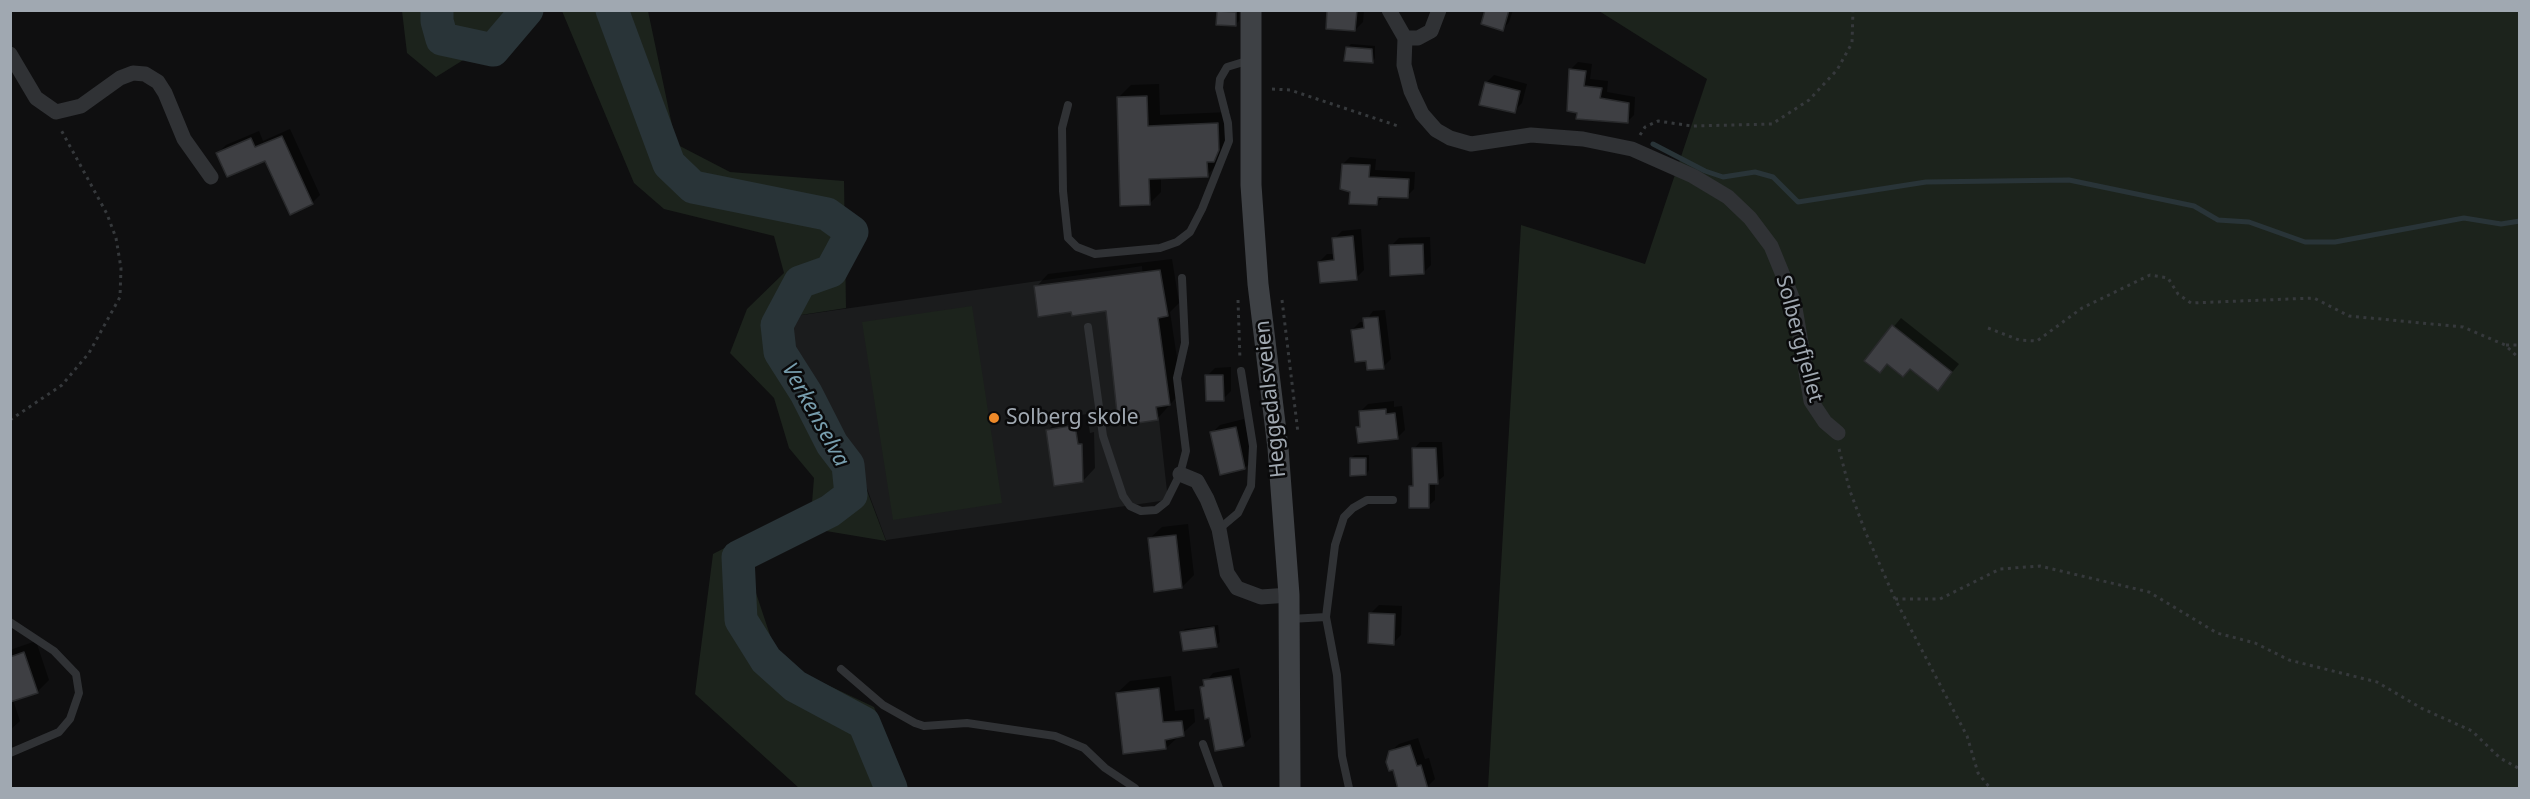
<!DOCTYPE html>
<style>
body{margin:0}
#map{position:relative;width:2530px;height:799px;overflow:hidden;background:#0f0f10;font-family:"Noto Sans",sans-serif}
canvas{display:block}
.frame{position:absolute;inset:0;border:12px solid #a0a8b1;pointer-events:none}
</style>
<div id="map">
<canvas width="2530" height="799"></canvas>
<div class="frame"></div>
</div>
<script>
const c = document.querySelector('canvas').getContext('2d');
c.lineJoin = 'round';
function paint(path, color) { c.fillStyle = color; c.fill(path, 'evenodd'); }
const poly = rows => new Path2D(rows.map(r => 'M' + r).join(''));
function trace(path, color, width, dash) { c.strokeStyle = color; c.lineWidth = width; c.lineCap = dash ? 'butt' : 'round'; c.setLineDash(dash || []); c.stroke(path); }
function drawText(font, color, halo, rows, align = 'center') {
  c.font = font + ' "Noto Sans",sans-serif'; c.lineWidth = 5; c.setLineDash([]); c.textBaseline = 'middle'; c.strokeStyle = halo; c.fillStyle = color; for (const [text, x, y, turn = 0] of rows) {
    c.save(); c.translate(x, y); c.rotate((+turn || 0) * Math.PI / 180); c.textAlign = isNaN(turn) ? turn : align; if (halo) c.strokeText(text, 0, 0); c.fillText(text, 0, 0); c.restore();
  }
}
paint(poly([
 [1142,266,1168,500,886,540,853,451,807,386,777,355,788,317]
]), '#1b1c1d');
paint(poly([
 [459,10,460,12,542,11,436,77,407,53,402,11],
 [562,11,648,11,676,144,730,172,844,181,846,308,788,317,776,357,807,386,852,451,886,541,814,529,748,569,779,662,874,707,908,788,799,788,695,694,713,554,812,503,814,478,789,448,774,398,730,353,747,309,784,273,774,236,664,209,634,183],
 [1599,11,2519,11,2519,788,1488,788,1521,225,1645,264,1707,79],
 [972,306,1002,503,893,520,862,322]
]), '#1c231c');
paint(poly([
 [1220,10,1239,10,1239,21,1235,25],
 [1329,10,1364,10,1363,22,1355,30],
 [1486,10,1513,10,1509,22,1503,29],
 [1351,44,1375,46,1375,58,1372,62,1347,48],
 [1578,62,1592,64,1590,79,1608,81,1607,92,1635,97,1634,115,1627,122,1578,118,1571,69],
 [1494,75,1527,84,1522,103,1514,111,1486,83],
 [1159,84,1160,115,1230,112,1231,136,1226,148,1219,155,1219,163,1207,175,1161,177,1161,192,1149,204,1119,97,1131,85],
 [290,129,320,195,312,203,266,159,218,153,226,145,259,131,263,141],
 [1350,157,1376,159,1375,170,1415,172,1414,189,1407,196,1383,197,1376,204,1352,190,1343,164],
 [1361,229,1364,270,1356,278,1319,262,1327,254,1335,254,1334,239,1342,231],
 [1430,237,1431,265,1423,273,1391,246,1399,238],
 [1172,259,1179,303,1170,312,1182,391,1157,419,1119,411,1107,310,1072,310,1036,287,1048,274],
 [1385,310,1391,359,1383,367,1368,359,1352,330,1360,322,1365,322,1373,311],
 [1901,318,1959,364,1945,381,1911,368,1866,360],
 [1231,367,1231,391,1223,399,1207,376,1215,368],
 [1394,401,1394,407,1402,406,1405,430,1397,438,1358,428,1361,424,1360,412,1368,404],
 [1087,414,1090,433,1094,432,1095,468,1083,481,1048,430,1060,418],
 [1244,419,1253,460,1245,468,1212,433,1220,425],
 [1420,442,1442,442,1444,476,1435,483,1435,500,1428,506,1411,486,1415,482,1414,449],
 [1355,455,1369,455,1369,470,1366,474,1351,458],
 [1188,524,1194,575,1182,587,1149,539,1162,527],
 [1379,605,1402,606,1401,635,1393,643,1371,613],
 [1218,625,1220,642,1216,645,1182,632,1185,629],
 [36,641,49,680,37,692,13,700,20,721,10,730,10,650],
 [1239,668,1251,737,1243,745,1210,717,1201,688,1213,673],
 [1171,676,1175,711,1194,709,1195,722,1166,748,1117,693,1130,681],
 [1418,738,1425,759,1429,758,1435,779,1427,787,1394,769,1390,752,1399,744]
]), '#0007');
trace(poly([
 [1653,144,1705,171,1723,177,1755,172,1773,177,1798,202,1926,182,2069,180,2194,206,2218,220,2249,222,2305,242,2335,242,2464,218,2501,224,2520,221]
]), '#293438', 5);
trace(poly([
 [437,10,437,21,442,39,493,50,527,10],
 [612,10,669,164,693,187,827,214,852,232,831,271,800,282,777,325,780,352,806,393,832,444,848,465,851,495,830,511,738,557,741,620,766,660,795,686,864,723,891,788]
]), '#293438', 33);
const building = poly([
 [1327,10,1357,10,1355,31,1326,29,1327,10],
 [1485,10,1509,10,1503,31,1481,24,1485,10],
 [1217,11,1236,12,1236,26,1216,25,1217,11],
 [1346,47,1372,49,1373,63,1344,61,1346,47],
 [1569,69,1586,71,1584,86,1602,88,1600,98,1629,103,1628,123,1576,119,1577,113,1567,111,1569,69],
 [1485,82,1520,91,1515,113,1479,105,1485,82],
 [1147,96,1148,126,1218,123,1219,150,1214,162,1207,162,1208,177,1149,179,1150,205,1120,206,1117,97,1147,96],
 [282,136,313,204,290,215,265,161,227,177,216,153,251,138,255,147,282,136],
 [1342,164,1370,165,1369,177,1409,179,1408,198,1378,197,1377,205,1349,204,1350,192,1340,189,1342,164],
 [1353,236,1357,280,1320,283,1318,262,1334,260,1332,238,1353,236],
 [1423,244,1424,274,1390,276,1389,245,1423,244],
 [1160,270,1168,316,1158,318,1170,405,1156,407,1158,420,1124,425,1122,412,1117,413,1106,311,1072,316,1071,312,1038,317,1034,286,1160,270],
 [1378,317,1384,369,1367,370,1366,361,1355,362,1351,330,1364,328,1363,318,1378,317],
 [1892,325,1952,372,1938,391,1910,369,1903,377,1887,364,1880,373,1864,361,1892,325],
 [1205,375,1223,375,1224,401,1206,401,1205,375],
 [1386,409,1386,414,1395,413,1398,439,1358,443,1356,427,1360,427,1359,411,1386,409],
 [1075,425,1078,444,1082,444,1083,482,1054,486,1046,430,1075,425],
 [1236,427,1245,469,1220,475,1210,432,1236,427],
 [1412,448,1436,448,1438,484,1429,484,1429,508,1409,508,1409,486,1413,486,1412,448],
 [1350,458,1366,458,1366,475,1350,476,1350,458],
 [1176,535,1182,588,1154,592,1148,538,1176,535],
 [1369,613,1395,614,1394,645,1368,643,1369,613],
 [1214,627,1217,647,1183,651,1180,632,1214,627],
 [24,652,38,693,10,702,10,657,24,652],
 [1231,676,1244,746,1215,751,1209,718,1205,719,1200,687,1204,686,1203,680,1231,676],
 [1159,688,1163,722,1182,721,1184,736,1165,740,1166,749,1123,754,1116,693,1159,688],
 [1410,745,1417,766,1421,765,1428,789,1398,789,1393,770,1389,771,1386,762,1389,751,1410,745]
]);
paint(building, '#3e3f43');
trace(building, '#292a2c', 1.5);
trace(poly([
 [1272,89,1290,90,1401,127],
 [1640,135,1645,127,1658,121,1692,126,1772,124,1809,100,1837,70,1852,43,1853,10],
 [1238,300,1240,360],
 [1282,300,1298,433],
 [1988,328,2019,340,2037,341,2082,308,2150,275,2168,278,2178,294,2191,303,2314,298,2349,316,2463,327,2505,345,2520,359],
 [2506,345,2520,345],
 [10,420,62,385,89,353,120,297,121,268,116,238,107,214,60,128],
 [1839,449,1850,491,1865,531,1895,599,1967,736,1978,773,1990,788],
 [1895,599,1940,599,2000,569,2040,566,2149,592,2217,633,2255,643,2289,660,2377,682,2421,708,2472,731,2500,758,2520,769]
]), '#36393c', 3, [3, 4.5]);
trace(poly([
 [1068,105,1062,128,1063,191,1068,238,1077,247,1095,254,1160,248,1177,242,1190,232,1202,209,1229,141,1228,123,1219,88,1220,79,1227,67,1250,60],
 [1088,327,1103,436,1123,496,1130,506,1141,511,1156,510,1166,502,1180,474,1186,451,1177,378,1185,343,1182,278],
 [1219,529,1238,513,1251,486,1253,446,1241,371],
 [1326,617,1335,545,1344,517,1353,508,1367,500,1393,500],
 [1290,619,1326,617,1337,675,1342,756,1349,788],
 [10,622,54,651,76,674,79,693,70,719,59,732,10,753],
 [841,669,883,705,915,723,924,726,967,723,1055,736,1084,748,1105,768,1135,788],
 [1203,744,1219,788]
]), '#303235', 8);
trace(poly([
 [1389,10,1405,38,1418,38,1431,31,1439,10],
 [1405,38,1404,65,1411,91,1422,114,1436,130,1450,138,1471,144,1531,135,1583,139,1632,149,1693,176,1728,197,1750,218,1771,246,1794,302,1811,401,1825,422,1838,433],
 [10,54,36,98,56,112,81,106,120,78,133,73,145,74,158,82,165,93,184,139,211,177],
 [1180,474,1197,481,1207,499,1219,529,1227,573,1237,588,1261,597,1289,595]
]), '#303235', 15);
trace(poly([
 [1251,10,1251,185,1258,284,1278,448,1289,595,1290,788]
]), '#3e4145', 21);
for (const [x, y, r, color] of [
 [994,418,6,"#ee8929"]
]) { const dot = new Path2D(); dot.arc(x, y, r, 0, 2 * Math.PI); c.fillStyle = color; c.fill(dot); trace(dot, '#0a0a0b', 2); }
drawText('21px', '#a0a8b1', '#0a0a0b', [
 ["Solbergfjellet",1799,339,75],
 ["Heggedalsveien",1271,399,-96]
]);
drawText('21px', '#a0a8b1', '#0a0a0b', [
 ["Solberg skole",1006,418]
], 'left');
drawText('italic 22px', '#779dad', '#0a0a0b', [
 ["Verkenselva",815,415,61]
]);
</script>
